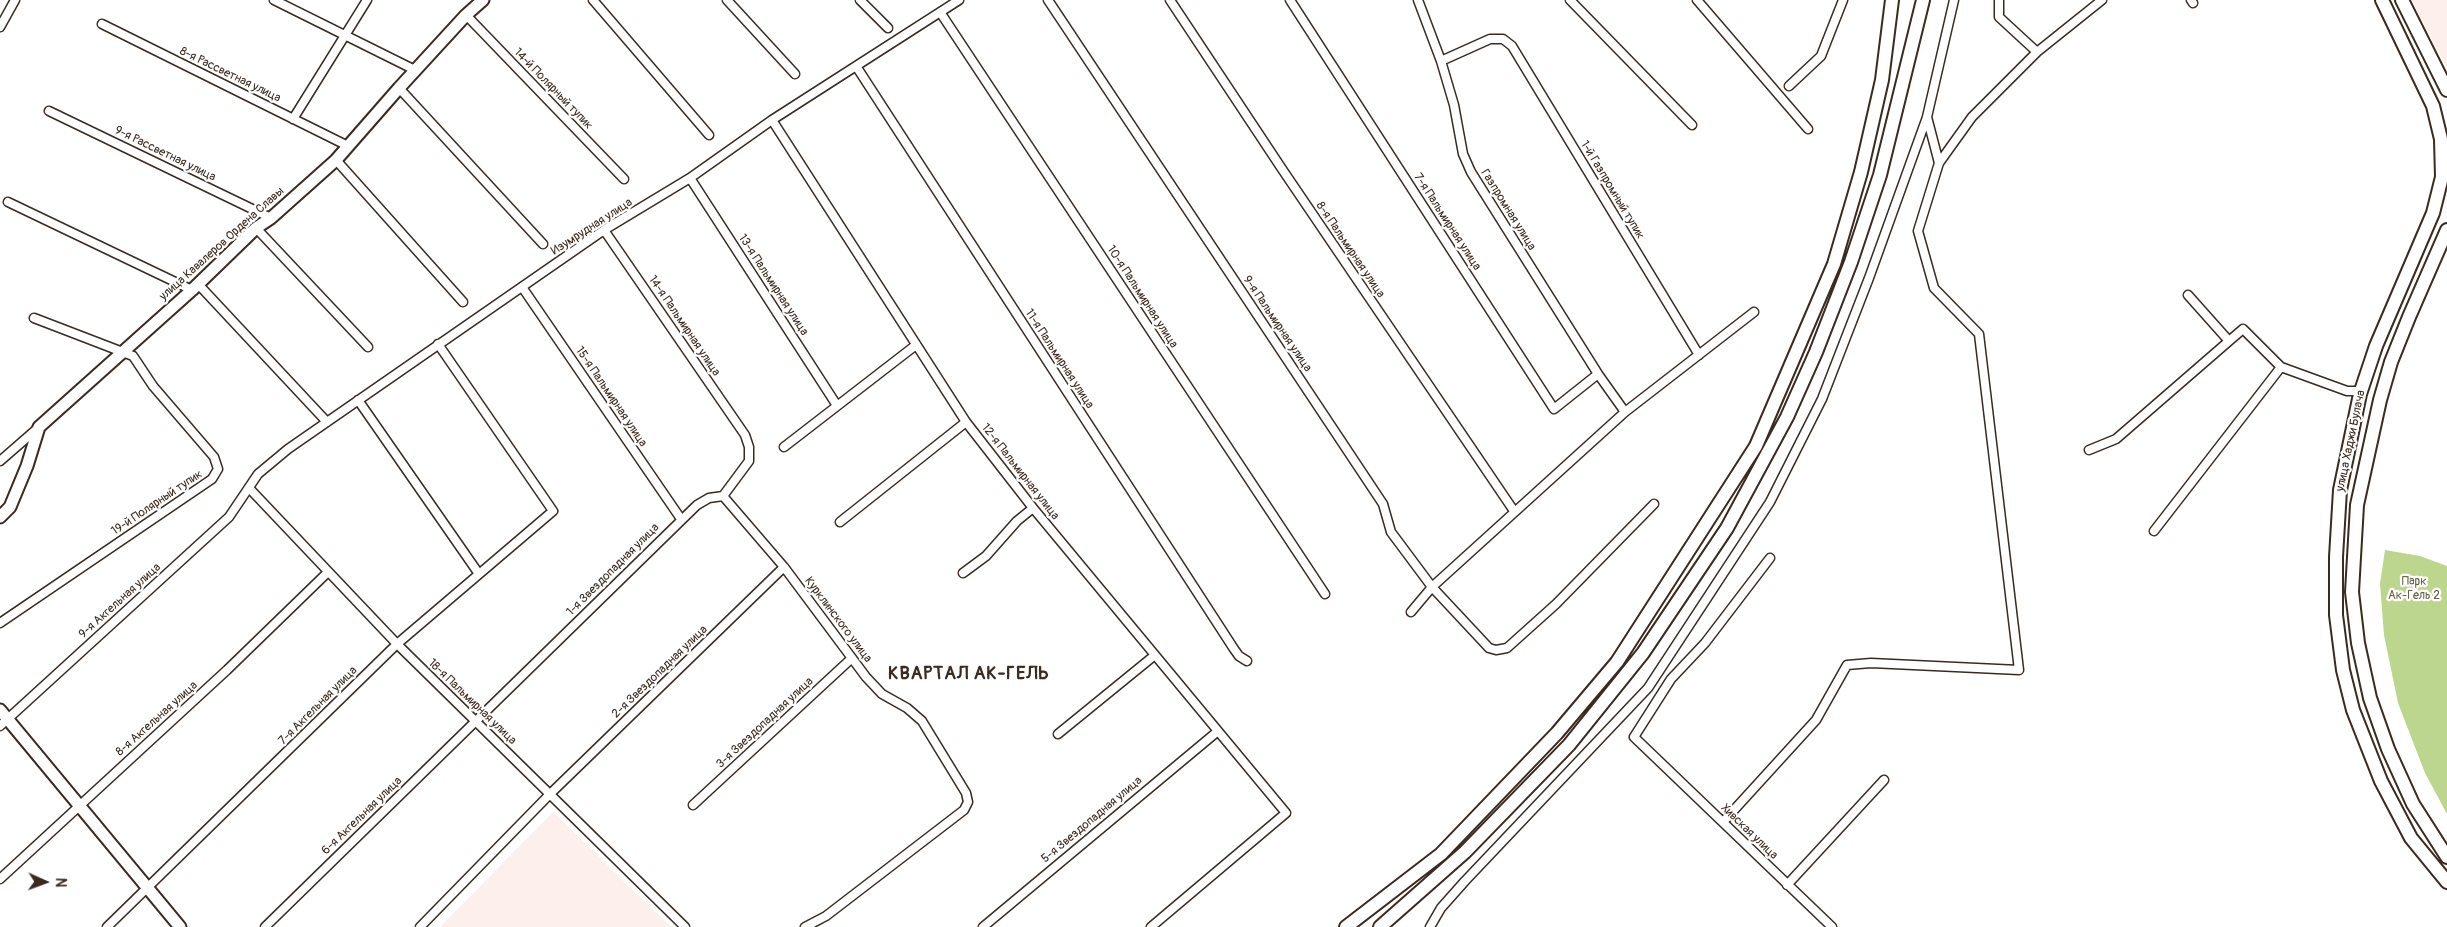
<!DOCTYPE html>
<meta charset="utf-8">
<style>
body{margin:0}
#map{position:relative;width:2447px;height:927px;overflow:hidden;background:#fff;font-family:Pangolin,sans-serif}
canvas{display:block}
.north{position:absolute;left:20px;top:857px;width:50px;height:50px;-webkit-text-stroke:4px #fff;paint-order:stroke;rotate:92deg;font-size:14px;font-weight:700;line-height:20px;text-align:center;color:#3b2a1e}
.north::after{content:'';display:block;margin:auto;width:18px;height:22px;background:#3b2a1e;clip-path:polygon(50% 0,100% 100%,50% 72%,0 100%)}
</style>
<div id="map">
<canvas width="2447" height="927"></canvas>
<div class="north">N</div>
</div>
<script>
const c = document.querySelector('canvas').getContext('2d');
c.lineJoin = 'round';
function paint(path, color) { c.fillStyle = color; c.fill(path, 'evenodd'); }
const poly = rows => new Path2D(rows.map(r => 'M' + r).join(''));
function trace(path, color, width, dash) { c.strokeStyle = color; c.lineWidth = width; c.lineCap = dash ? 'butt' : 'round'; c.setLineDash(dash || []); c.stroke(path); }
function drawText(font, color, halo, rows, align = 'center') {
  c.font = font + ' Pangolin,sans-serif'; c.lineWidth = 4.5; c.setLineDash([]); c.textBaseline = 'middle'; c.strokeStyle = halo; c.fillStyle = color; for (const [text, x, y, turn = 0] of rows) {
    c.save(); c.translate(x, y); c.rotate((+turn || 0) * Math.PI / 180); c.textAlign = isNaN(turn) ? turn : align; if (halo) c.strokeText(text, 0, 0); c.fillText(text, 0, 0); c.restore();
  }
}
paint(poly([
 [2412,0,2447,0,2447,68],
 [553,812,671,927,440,927]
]), '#fdefeb');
paint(poly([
 [2385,550,2420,556,2447,566,2447,814,2425,773,2398,703,2384,635,2380,584]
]), '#bdd68d');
const street = poly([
 [274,0,415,70],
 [593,0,709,135],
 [727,0,795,74],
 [860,0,888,28],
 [1048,0,1383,504,1391,532,1432,587,1489,648,1496,650,1507,648,1556,604,1654,504],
 [1170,0,1282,169,1514,511],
 [1290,0,1554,409,1598,374],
 [1418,0,1441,61,1454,105,1463,154,1471,172,1598,374,1625,412],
 [1570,0,1692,125],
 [1697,0,1808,129],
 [1999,0,1999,17,2037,52],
 [2191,0,2193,3],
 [940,12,1325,594],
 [466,15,624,179],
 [102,24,348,146],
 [0,27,15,0],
 [1441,61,1490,39,1503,39,1512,46,1699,355],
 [856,66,1234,649,1239,656,1247,661],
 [1789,86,1821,56,1843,0],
 [399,88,543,244],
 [49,111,271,218],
 [293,119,367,0],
 [772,120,966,422,1033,508,1286,813,1151,927],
 [336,160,463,302],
 [1939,163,1927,117,1954,0],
 [690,178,836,404],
 [8,202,192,290],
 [256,228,368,347],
 [198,284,327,422],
 [522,287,681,519],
 [2188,295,2229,341,2243,329,2281,367],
 [358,400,479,574],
 [784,447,916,345],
 [2089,450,2116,439,2229,341],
 [0,461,38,428],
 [249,488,397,644,685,927],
 [723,496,784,567,866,677,882,694,907,708,922,721,966,793,968,802,964,810,826,916,805,927],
 [840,522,966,422],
 [2154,531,2281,367,2347,391,2362,391],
 [1770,558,1705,643,1671,679,1634,737,1832,927],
 [963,573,986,556,1017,521,1033,508],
 [1411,612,1432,587,1625,412,1754,312],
 [0,623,212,479,218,469,214,457,153,386,133,356,34,318],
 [0,726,229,517,258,474,288,449,604,230,690,178,772,120,959,0],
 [1058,734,1155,655],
 [693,805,852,658],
 [1723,822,1816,720,1847,665,1871,663,2019,670,1979,334,1934,288,1918,231,1939,163,1972,117,2037,52,2102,0],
 [0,879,227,670,327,573],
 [1787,885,1884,780],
 [107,927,397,644,553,511,438,344],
 [265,927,697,505,709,498,723,496,749,461,749,447,745,435,604,230],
 [420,927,551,793,784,567],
 [983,927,1218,731],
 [1430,927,1441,908,1465,881,1648,688,1770,502,1822,399,1869,278,1927,117]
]);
const secondary = poly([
 [0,517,10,507,27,466,39,427,192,290,256,228,271,218,336,160,399,88,466,15,483,0],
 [0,710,180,927]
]);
const primary = poly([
 [2382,0,2433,106,2441,139,2442,177,2433,213,2376,346,2360,394,2340,490,2336,557,2336,615,2343,670,2353,710,2381,781,2411,838,2447,882],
 [2402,0,2447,90],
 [2447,230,2409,317,2391,362,2380,400,2357,505,2352,592,2358,643,2370,698,2388,749,2413,804,2447,857],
 [1346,927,1441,854,1557,733,1617,662,1756,446,1834,264,1861,172,1882,80,1892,0],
 [1380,927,1465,852,1569,745,1643,653,1727,528,1787,417,1816,352,1851,262,1880,175,1923,0]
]);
trace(street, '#3b2a1e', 11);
trace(secondary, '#3b2a1e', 15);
trace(primary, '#3b2a1e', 16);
trace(street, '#fff', 8);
trace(secondary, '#fff', 11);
trace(primary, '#fff', 12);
drawText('12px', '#3b2a1e', '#fff', [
 ["8-я Рассветная улица",230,75,26],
 ["14-й Полярный тупик",553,89,46],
 ["9-я Рассветная улица",165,154,26],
 ["1-й Газпромный тупик",1612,190,59],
 ["Газпромная улица",1508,210,58],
 ["7-я Пальмирная улица",1447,222,57],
 ["Изумрудная улица",592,227,-33],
 ["улица Кавалеров Ордена Славы",222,244,-42],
 ["8-я Пальмирная улица",1350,250,56],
 ["13-я Пальмирная улица",773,285,57],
 ["10-я Пальмирная улица",1142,297,57],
 ["9-я Пальмирная улица",1277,324,56],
 ["14-я Пальмирная улица",684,326,56],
 ["11-я Пальмирная улица",1059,359,57],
 ["15-я Пальмирная улица",611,397,56],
 ["улица Хаджи Булача",2351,441,-78],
 ["12-я Пальмирная улица",1020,472,52],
 ["19-й Полярный тупик",157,503,-34],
 ["1-я Звездопадная улица",613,570,-45],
 ["9-я Акгельная улица",120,601,-42],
 ["Курклинского улица",838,620,53],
 ["2-я Звездопадная улица",660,672,-44],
 ["18-я Пальмирная улица",472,702,44],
 ["7-я Акгельная улица",318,706,-45],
 ["8-я Акгельная улица",157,719,-42],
 ["3-я Звездопадная улица",765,723,-43],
 ["6-я Акгельная улица",362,816,-44],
 ["5-я Звездопадная улица",1092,820,-40],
 ["Хивская улица",1749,832,44]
]);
drawText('12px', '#625e3f', '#fff', [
 ["Парк",2414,582],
 ["Ак-Гель 2",2414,596]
]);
c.letterSpacing = '1px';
drawText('bold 18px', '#3b2a1e', '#fff', [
 ["КВАРТАЛ АК-ГЕЛЬ",969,674]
]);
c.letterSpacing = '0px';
</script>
